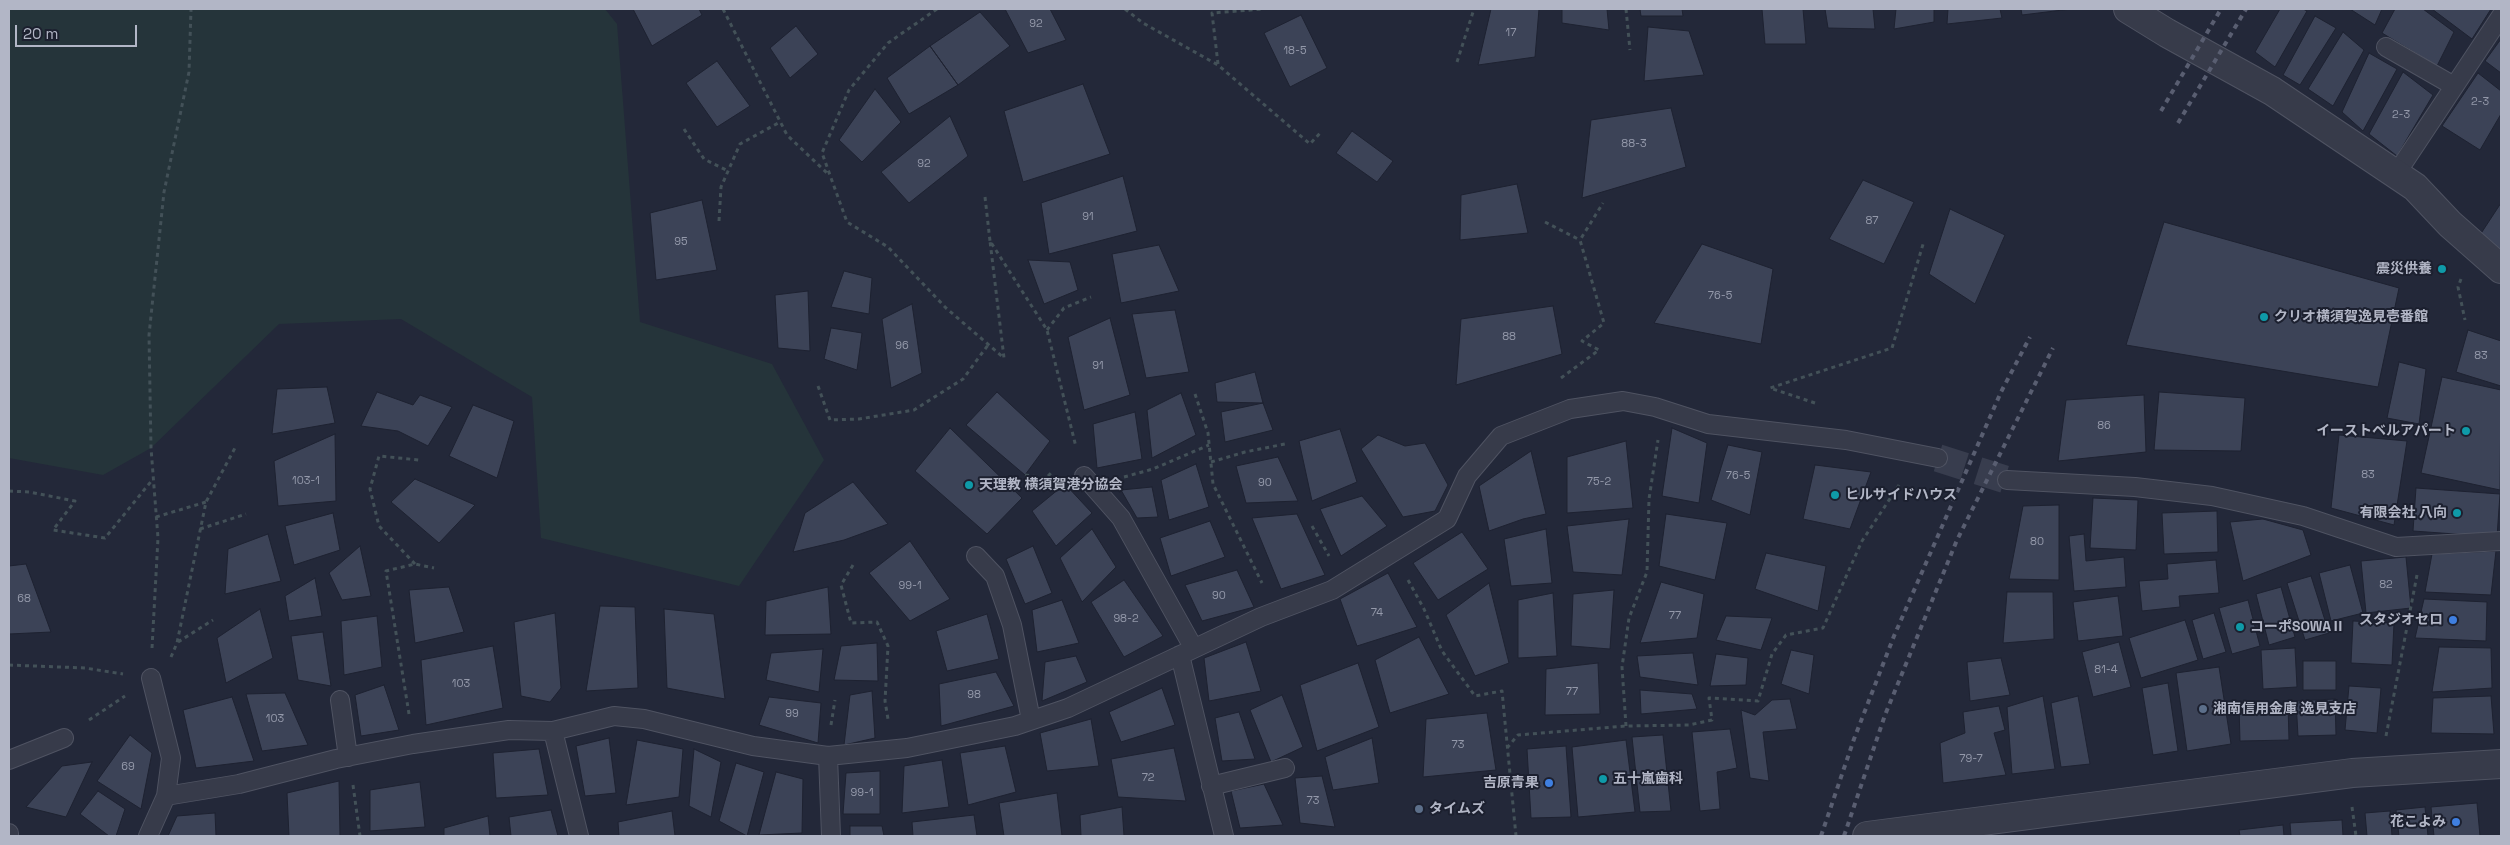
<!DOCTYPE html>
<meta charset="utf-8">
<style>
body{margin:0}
#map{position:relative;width:2510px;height:845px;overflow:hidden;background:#232839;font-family:"Space Grotesk",sans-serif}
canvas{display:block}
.frame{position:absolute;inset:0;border:10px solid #b2b6c6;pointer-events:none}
.scale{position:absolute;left:15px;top:25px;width:122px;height:22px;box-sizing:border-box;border:2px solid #b2b6c6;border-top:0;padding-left:6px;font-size:15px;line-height:18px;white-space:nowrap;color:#b2b6c6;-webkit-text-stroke:4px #1c202f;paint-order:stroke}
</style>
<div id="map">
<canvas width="2510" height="845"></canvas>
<div class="frame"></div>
<div class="scale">20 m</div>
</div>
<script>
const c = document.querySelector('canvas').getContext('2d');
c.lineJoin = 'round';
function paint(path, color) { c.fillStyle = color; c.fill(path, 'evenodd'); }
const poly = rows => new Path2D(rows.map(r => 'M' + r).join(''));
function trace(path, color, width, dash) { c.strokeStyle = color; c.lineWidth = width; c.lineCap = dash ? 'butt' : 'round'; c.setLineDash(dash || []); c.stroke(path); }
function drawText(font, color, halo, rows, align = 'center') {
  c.font = font + ' "Space Grotesk","Noto Sans JP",sans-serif'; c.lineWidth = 4; c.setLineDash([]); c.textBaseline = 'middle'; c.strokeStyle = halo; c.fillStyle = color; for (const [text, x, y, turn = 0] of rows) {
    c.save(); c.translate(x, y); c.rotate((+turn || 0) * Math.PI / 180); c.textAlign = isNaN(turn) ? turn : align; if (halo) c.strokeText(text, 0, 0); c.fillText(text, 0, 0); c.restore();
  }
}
paint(poly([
 [9,9,605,9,617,24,640,322,772,364,824,460,739,586,541,538,532,397,401,319,279,324,151,448,103,475,9,458]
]), '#25343a');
const building = poly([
 [633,9,699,9,702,15,652,46,633,9],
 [1005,9,1050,9,1066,40,1028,53,1005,9],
 [1491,9,1539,9,1535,57,1478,65,1491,9],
 [1562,9,1607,9,1609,30,1562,23,1562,9],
 [1640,9,1682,9,1683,16,1641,16,1640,9],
 [1762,9,1803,9,1806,44,1765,44,1762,9],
 [1825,9,1873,9,1875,29,1828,28,1825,9],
 [1896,9,1934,9,1934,22,1894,29,1896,9],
 [1948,9,2000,9,2002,18,1947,24,1948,9],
 [2021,9,2071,9,2022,15,2021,9],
 [2280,9,2303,9,2307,11,2275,67,2255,52,2280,9],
 [2350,9,2382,9,2375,25,2350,9],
 [2395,9,2423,9,2454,32,2437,66,2382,33,2395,9],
 [2432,9,2491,9,2472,39,2432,9],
 [980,12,1010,46,958,85,930,46,980,12],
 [1301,15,1327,68,1290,87,1264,33,1301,15],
 [2315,16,2336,28,2300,85,2283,75,2315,16],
 [796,26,818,54,790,78,770,48,796,26],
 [1648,27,1689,31,1704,75,1644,81,1648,27],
 [2343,32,2364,50,2333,106,2308,89,2343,32],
 [2501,39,2501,73,2485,61,2501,39],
 [930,46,958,85,909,114,887,78,930,46],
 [2369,53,2397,69,2363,131,2342,112,2369,53],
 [717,61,750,106,717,127,686,83,717,61],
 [2403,72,2433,95,2397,156,2369,134,2403,72],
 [2478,73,2501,91,2501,114,2480,150,2442,126,2478,73],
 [1083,84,1110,154,1023,182,1004,111,1083,84],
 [875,89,901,122,862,162,839,140,875,89],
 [1671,108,1686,167,1582,198,1591,120,1671,108],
 [950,116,968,156,909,203,881,172,950,116],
 [1352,131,1393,161,1377,182,1336,153,1352,131],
 [1123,176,1137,231,1049,254,1041,203,1123,176],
 [1863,180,1914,202,1884,264,1829,239,1863,180],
 [1517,184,1528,233,1460,240,1461,195,1517,184],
 [702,200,717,270,656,280,650,213,702,200],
 [2501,203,2501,254,2478,238,2501,203],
 [1950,209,2005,235,1975,304,1929,274,1950,209],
 [2164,222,2399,288,2378,387,2126,345,2164,222],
 [1702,244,1773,269,1761,344,1654,323,1702,244],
 [1159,245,1179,291,1121,303,1112,254,1159,245],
 [1028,260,1070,262,1078,290,1044,304,1028,260],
 [844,271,872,278,869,314,831,307,844,271],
 [808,291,810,351,778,348,775,295,808,291],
 [912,304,922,373,891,388,882,319,912,304],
 [1553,306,1562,354,1456,385,1461,319,1553,306],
 [1175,310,1189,372,1146,378,1132,314,1175,310],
 [1110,318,1130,395,1084,410,1068,337,1110,318],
 [831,328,862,333,857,370,824,359,831,328],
 [2468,330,2501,341,2501,386,2456,372,2468,330],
 [2399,362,2426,369,2419,424,2387,418,2399,362],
 [1255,372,1263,403,1217,402,1215,383,1255,372],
 [2442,377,2501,390,2500,490,2421,473,2442,377],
 [327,387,335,423,272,434,277,389,327,387],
 [377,392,413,405,420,395,452,407,428,446,398,431,361,426,377,392],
 [997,392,1050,441,1025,475,966,425,997,392],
 [2159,392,2245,398,2241,451,2154,450,2159,392],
 [1181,393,1196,435,1152,458,1147,410,1181,393],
 [2144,395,2146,452,2058,461,2066,400,2144,395],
 [1263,403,1273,430,1225,442,1221,412,1263,403],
 [473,405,514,421,497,478,449,456,473,405],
 [1135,412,1142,459,1097,468,1093,424,1135,412],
 [950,428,1022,498,987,534,915,471,950,428],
 [1672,428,1707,443,1699,503,1662,496,1672,428],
 [1340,429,1357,482,1312,501,1299,441,1340,429],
 [335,434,336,501,278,506,274,461,335,434],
 [1378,435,1405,446,1425,443,1448,485,1435,511,1403,517,1361,449,1378,435],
 [2339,435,2407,441,2394,525,2331,508,2339,435],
 [1626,441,1633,508,1567,513,1567,457,1626,441],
 [1728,445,1762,452,1750,515,1711,500,1728,445],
 [1531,451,1546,514,1523,519,1489,531,1479,486,1531,451],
 [1278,457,1298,501,1246,503,1236,466,1278,457],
 [1196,464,1209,507,1169,520,1161,480,1196,464],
 [1815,465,1871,472,1850,529,1803,519,1815,465],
 [415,479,475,505,439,543,391,502,415,479],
 [853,482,888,524,844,540,793,552,805,513,853,482],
 [1065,484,1092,513,1056,546,1032,511,1065,484],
 [1152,487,1158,517,1137,518,1121,490,1152,487],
 [2416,488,2500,494,2497,537,2413,531,2416,488],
 [1362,496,1387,526,1341,556,1320,509,1362,496],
 [2093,498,2138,500,2136,550,2090,548,2093,498],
 [2059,505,2059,580,2009,579,2023,506,2059,505],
 [2217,511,2218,552,2164,554,2162,513,2217,511],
 [333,513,340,550,294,565,285,526,333,513],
 [1297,514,1325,575,1281,589,1252,518,1297,514],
 [1666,514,1727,523,1715,580,1659,566,1666,514],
 [1629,519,1622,575,1573,572,1567,526,1629,519],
 [2263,519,2303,530,2311,555,2243,581,2230,522,2263,519],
 [1210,521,1225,557,1171,576,1160,538,1210,521],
 [1092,529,1116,567,1082,602,1060,558,1092,529],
 [1546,529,1552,583,1511,586,1504,539,1546,529],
 [1462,532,1488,569,1438,600,1413,563,1462,532],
 [268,534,281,581,225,594,228,549,268,534],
 [2084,534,2086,561,2124,557,2126,587,2074,591,2069,536,2084,534],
 [910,541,950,599,910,621,869,573,910,541],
 [360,546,371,596,342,600,329,573,360,546],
 [1033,546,1052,593,1025,604,1006,559,1033,546],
 [2496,551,2491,595,2425,592,2432,554,2496,551],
 [1766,553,1826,566,1818,611,1755,589,1766,553],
 [2406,557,2411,608,2366,613,2361,561,2406,557],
 [2216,560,2219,593,2179,596,2180,607,2142,611,2139,581,2168,579,2167,564,2216,560],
 [26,564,51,632,9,634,9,566,26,564],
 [2350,565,2363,613,2331,621,2319,573,2350,565],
 [1237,570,1254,607,1202,621,1185,585,1237,570],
 [1388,573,1417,627,1357,646,1340,599,1388,573],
 [2311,576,2329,633,2305,640,2287,583,2311,576],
 [315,578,322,616,289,621,285,596,315,578],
 [1124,580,1163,636,1124,657,1091,602,1124,580],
 [1661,582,1704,594,1697,638,1640,643,1661,582],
 [1489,583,1509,663,1475,676,1446,615,1489,583],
 [449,587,464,632,415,643,409,590,449,587],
 [828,587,831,634,765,635,766,601,828,587],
 [2281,587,2295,637,2269,645,2256,594,2281,587],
 [1614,590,1610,649,1571,646,1573,594,1614,590],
 [2007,592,2053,592,2054,639,2003,643,2007,592],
 [1553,593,1557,656,1518,658,1518,600,1553,593],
 [2118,596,2123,636,2078,641,2073,602,2118,596],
 [2424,599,2487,602,2486,641,2415,638,2424,599],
 [1062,600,1079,643,1037,652,1032,610,1062,600],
 [2248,600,2260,646,2232,654,2219,608,2248,600],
 [600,606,635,607,638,688,586,691,600,606],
 [260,609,273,658,226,683,217,638,260,609],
 [664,609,714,614,725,699,667,688,664,609],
 [555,613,561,688,550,702,521,696,514,622,555,613],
 [2214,613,2226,652,2203,659,2192,620,2214,613],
 [987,614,999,659,947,671,936,631,987,614],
 [377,616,382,667,344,675,341,621,377,616],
 [1726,616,1772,618,1761,650,1716,640,1726,616],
 [2185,620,2198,660,2141,678,2129,638,2185,620],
 [2353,621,2394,623,2392,665,2351,663,2353,621],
 [323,632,331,686,298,680,291,636,323,632],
 [1419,637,1449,694,1390,713,1375,660,1419,637],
 [1246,642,1261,691,1209,701,1204,658,1246,642],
 [2119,642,2131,687,2093,697,2082,652,2119,642],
 [877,643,878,681,834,680,841,646,877,643],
 [493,646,503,708,426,725,421,660,493,646],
 [2439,647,2491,648,2492,688,2432,692,2439,647],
 [2295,648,2297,687,2263,689,2261,650,2295,648],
 [823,649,819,692,766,680,771,653,823,649],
 [1791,650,1814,655,1809,694,1781,684,1791,650],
 [1693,653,1698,685,1640,677,1637,656,1693,653],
 [1716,654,1748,658,1746,685,1710,686,1716,654],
 [1076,656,1087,682,1042,701,1045,662,1076,656],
 [2001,658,2010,695,1970,701,1967,662,2001,658],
 [2303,661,2336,661,2336,690,2303,690,2303,661],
 [1358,663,1379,727,1317,751,1300,685,1358,663],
 [1598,663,1600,714,1545,715,1546,669,1598,663],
 [2219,667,2231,744,2187,751,2176,673,2219,667],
 [996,672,1014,706,941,726,939,684,996,672],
 [2168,683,2178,751,2153,755,2142,688,2168,683],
 [384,685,399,730,361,736,355,695,384,685],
 [2349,686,2381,688,2377,733,2345,730,2349,686],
 [1162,688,1175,725,1121,742,1109,712,1162,688],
 [1640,690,1692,694,1697,709,1641,714,1640,690],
 [872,691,875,738,844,745,850,695,872,691],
 [285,693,308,745,262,751,246,694,285,693],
 [1282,695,1303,747,1271,762,1250,710,1282,695],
 [2043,696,2055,769,2012,774,2007,707,2043,696],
 [2078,696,2090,764,2061,767,2051,703,2078,696],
 [2491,696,2494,734,2431,733,2433,698,2491,696],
 [232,697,254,761,196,768,183,710,232,697],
 [769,697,821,703,818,743,759,725,769,697],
 [1790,699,1797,729,1763,732,1769,781,1750,778,1741,710,1755,715,1772,700,1790,699],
 [2335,699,2336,735,2298,736,2296,701,2335,699],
 [2288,705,2289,740,2240,741,2239,706,2288,705],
 [1999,706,2005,730,1994,733,2006,775,1943,783,1940,743,1965,733,1963,712,1999,706],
 [1239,712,1255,759,1222,761,1215,718,1239,712],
 [1487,713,1496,770,1423,777,1426,719,1487,713],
 [1091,719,1099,766,1047,771,1040,733,1091,719],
 [1730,729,1737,768,1717,772,1720,809,1700,811,1692,732,1730,729],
 [130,735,152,753,141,809,97,781,130,735],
 [1663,735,1671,811,1640,812,1632,737,1663,735],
 [609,738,616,793,585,796,576,746,609,738],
 [1372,738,1379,783,1333,790,1325,757,1372,738],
 [637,740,683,749,679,797,626,805,637,740],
 [1626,740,1635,812,1578,817,1572,747,1626,740],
 [1005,746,1016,792,968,805,960,753,1005,746],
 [1566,746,1571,817,1531,818,1527,749,1566,746],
 [1174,748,1186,801,1118,797,1111,759,1174,748],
 [539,749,548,795,496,798,493,753,539,749],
 [694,749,721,762,711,817,689,806,694,749],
 [942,760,949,807,902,813,904,766,942,760],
 [92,762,66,817,26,807,62,766,92,762],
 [736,763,764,772,747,836,719,821,736,763],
 [880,771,880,814,843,814,846,773,880,771],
 [776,772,803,779,802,833,759,835,776,772],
 [1322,776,1335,827,1300,823,1295,778,1322,776],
 [339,781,340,836,289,836,287,793,339,781],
 [420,782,425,827,370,831,370,790,420,782],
 [1264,784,1283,825,1240,828,1231,791,1264,784],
 [98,791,125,809,116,836,109,836,80,814,98,791],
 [1057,793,1062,836,1004,836,999,803,1057,793],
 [2477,803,2480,836,2434,836,2431,807,2477,803],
 [1122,807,1124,836,1081,836,1080,815,1122,807],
 [2425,807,2428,836,2399,836,2396,810,2425,807],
 [551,810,558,836,511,836,509,817,551,810],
 [672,811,675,836,619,836,618,822,672,811],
 [2390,811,2392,836,2367,836,2365,813,2390,811],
 [215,813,216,836,168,836,177,816,215,813],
 [974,815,977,836,913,836,912,822,974,815],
 [488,816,490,836,444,836,444,828,488,816],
 [2342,820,2343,836,2291,836,2290,823,2342,820],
 [2283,825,2284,836,2240,836,2239,830,2283,825],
 [850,826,882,826,884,836,850,836,850,826]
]);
paint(building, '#3c4357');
trace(building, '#1e2231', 1);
trace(poly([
 [1938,458,2007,480]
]), '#383d4e', 28, [28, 14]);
const service = poly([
 [2386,47,2454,86],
 [2396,174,2501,16],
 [1084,476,1121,518,1193,647],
 [2007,480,2135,487,2212,496,2303,516,2396,547,2501,541],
 [976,556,995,576,1012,625,1031,720],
 [1180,655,1224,836],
 [340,700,348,757],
 [553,731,579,836],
 [828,756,831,836],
 [9,760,64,738],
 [1211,786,1285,768],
 [166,796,239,784,336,759,413,744,509,730,553,731,614,716,644,719,753,746,828,756,907,748,1015,726,1068,708,1261,617,1332,590,1447,519,1467,476,1501,436,1570,409,1623,401,1655,407,1708,424,1846,440,1938,458],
 [9,833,9,836],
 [148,836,166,796,171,758,151,678]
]);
const minor = poly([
 [2128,9,2167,33,2272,91,2415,187,2450,224,2501,269]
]);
const tertiary = poly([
 [1867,836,2352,773,2501,764]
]);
trace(service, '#4f5362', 20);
trace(minor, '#4f5362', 30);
trace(tertiary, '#4f5362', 30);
trace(poly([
 [723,9,787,135,828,174],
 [937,9,888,43,849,90,822,153,847,222,888,247,946,308,1004,358,990,241,1047,330,1076,447],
 [1125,9,1143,23,1218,65,1310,144,1321,132],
 [1626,9,1630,50],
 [1457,62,1474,9],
 [1218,64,1212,13,1263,9],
 [684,129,704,159,728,171],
 [985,197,990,241],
 [719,221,721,187,740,144,780,122],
 [1545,222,1580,240],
 [2461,279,2458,287,2465,320],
 [1047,330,1064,308,1091,297],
 [1561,378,1599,350,1582,341,1604,323,1580,240,1603,203],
 [818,386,830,420,859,419,914,410,963,379,988,345],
 [1195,394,1208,433,1213,484,1262,583],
 [1815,403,1770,388,1892,348,1924,241],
 [1211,462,1245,452,1285,444],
 [1025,475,1046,478,1053,471],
 [1124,477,1153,469,1209,445],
 [9,491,29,492,75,501,53,530,105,538,153,479],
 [156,517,206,502],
 [1312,526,1329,556],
 [200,529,246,514],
 [415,564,379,526,370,489,379,456,419,460],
 [853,565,841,585,851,623,877,622,888,646,885,701,888,719],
 [1408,580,1424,609,1442,651,1475,696,1502,691,1516,836],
 [178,642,213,620],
 [152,648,158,538,151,448,149,335,164,192,189,72,191,9],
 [171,657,177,643,206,502,236,446],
 [9,665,85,668,123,674],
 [409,714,386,571,415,564,434,568],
 [89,720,125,696],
 [831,725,835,700],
 [1626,726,1622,667,1629,618,1647,572,1649,499,1658,440],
 [2386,736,2417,575],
 [1507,748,1518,735,1626,726,1689,725,1712,720,1709,698,1758,701,1772,654,1786,635,1823,628,1862,541,1901,482],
 [353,785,360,836],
 [2352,807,2356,836]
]), '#435158', 3, [4, 4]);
trace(service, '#373b4a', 18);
trace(minor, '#373b4a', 28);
trace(tertiary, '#373b4a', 28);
trace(poly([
 [2161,111,2221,9],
 [2178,123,2246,9],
 [1821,836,1854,739,1894,636,2001,392,2030,337],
 [1844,836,1885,715,1957,540,2053,348]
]), '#595e71', 4, [5, 5]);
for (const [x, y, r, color] of [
 [2442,269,5,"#0f9aa8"],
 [2264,317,5,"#0f9aa8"],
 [2466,431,5,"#0f9aa8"],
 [969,485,5,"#0f9aa8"],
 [1835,495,5,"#0f9aa8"],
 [2457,513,5,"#0f9aa8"],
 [2453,620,5,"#3f7fe0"],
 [2240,627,5,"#0f9aa8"],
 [2203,709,5,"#5c6f8a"],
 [1603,779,5,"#0f9aa8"],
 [1549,783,5,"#3f7fe0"],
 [1419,809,5,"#5c6f8a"],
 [2456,822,5,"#3f7fe0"]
]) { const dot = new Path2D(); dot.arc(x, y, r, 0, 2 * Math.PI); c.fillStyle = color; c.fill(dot); trace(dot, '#1c202f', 2); }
drawText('11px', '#9499aa', null, [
 ["92",1036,24],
 ["17",1511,33],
 ["18-5",1295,51],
 ["2-3",2480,102],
 ["2-3",2401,115],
 ["88-3",1634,144],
 ["92",924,164],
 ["91",1088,217],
 ["87",1872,221],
 ["95",681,242],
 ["76-5",1720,296],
 ["88",1509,337],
 ["96",902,346],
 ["83",2481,356],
 ["91",1098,366],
 ["86",2104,426],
 ["83",2368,475],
 ["76-5",1738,476],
 ["103-1",306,481],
 ["75-2",1599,482],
 ["90",1265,483],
 ["80",2037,542],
 ["82",2386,585],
 ["99-1",910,586],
 ["90",1219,596],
 ["68",24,599],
 ["74",1377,613],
 ["77",1675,616],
 ["98-2",1126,619],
 ["81-4",2106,670],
 ["103",461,684],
 ["77",1572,692],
 ["98",974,695],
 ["99",792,714],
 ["103",275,719],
 ["73",1458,745],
 ["79-7",1971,759],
 ["69",128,767],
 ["72",1148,778],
 ["99-1",862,793],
 ["73",1313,801]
]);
drawText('bold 14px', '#b2b6c6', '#1c202f', [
 ["震災供養",2432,269,"right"],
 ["クリオ横須賀逸見壱番館",2274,317],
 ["イーストベルアパート",2456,431,"right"],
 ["天理教 横須賀港分協会",979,485],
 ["ヒルサイドハウス",1845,495],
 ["有限会社 八向",2447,513,"right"],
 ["スタジオセロ",2443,620,"right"],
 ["コーポSOWAⅡ",2250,627],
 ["湘南信用金庫 逸見支店",2213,709],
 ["五十嵐歯科",1613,779],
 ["吉原青果",1539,783,"right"],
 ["タイムズ",1429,809],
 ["花こよみ",2446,822,"right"]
], 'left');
</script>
